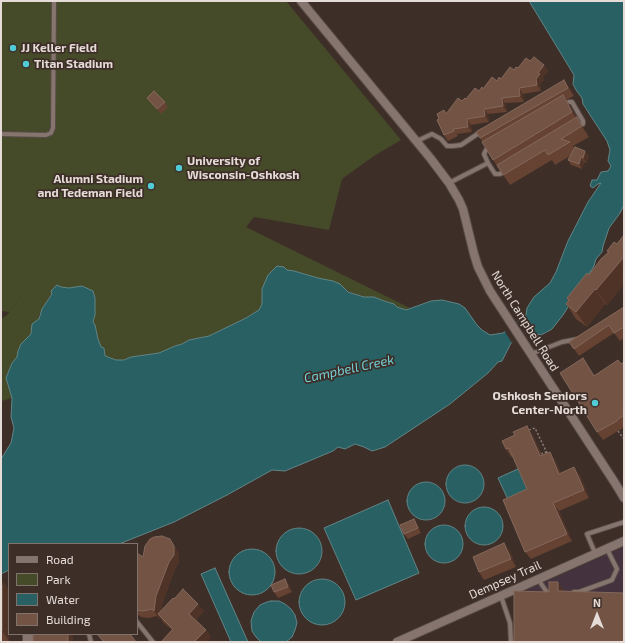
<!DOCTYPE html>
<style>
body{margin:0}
#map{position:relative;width:625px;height:643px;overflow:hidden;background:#3d2e28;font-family:"Exo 2",sans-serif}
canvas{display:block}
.frame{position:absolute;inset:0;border:2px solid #e5dbd7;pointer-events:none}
.legend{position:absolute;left:8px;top:543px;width:130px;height:92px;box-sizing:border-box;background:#3d2e28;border:1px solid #80736e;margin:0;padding:5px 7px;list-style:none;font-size:12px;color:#e5dbd7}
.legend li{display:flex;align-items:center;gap:8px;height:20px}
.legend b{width:20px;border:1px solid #80736e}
.north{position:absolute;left:577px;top:595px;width:40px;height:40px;-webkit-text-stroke:3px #3d2e28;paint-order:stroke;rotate:0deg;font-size:11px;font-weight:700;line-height:16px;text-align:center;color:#e5dbd7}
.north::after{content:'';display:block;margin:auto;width:14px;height:18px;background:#e5dbd7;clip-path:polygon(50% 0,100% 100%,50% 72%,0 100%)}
</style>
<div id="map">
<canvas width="625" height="643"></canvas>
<div class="frame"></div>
<ul class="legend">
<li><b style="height:5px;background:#86756e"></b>Road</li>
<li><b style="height:11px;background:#454a29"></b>Park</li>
<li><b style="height:11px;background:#286064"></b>Water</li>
<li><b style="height:11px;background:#725344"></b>Building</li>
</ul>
<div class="north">N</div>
</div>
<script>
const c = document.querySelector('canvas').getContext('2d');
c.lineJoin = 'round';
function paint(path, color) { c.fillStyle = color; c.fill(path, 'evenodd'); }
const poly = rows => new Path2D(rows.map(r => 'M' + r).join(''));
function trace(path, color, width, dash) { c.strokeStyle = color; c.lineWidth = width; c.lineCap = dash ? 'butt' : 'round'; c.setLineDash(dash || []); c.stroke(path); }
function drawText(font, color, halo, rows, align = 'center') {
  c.font = font + ' "Exo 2",sans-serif'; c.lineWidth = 3.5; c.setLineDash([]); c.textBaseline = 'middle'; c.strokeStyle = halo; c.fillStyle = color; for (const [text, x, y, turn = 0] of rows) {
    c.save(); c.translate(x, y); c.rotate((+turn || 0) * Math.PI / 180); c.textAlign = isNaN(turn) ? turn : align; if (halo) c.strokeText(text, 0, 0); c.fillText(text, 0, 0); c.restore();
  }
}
paint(poly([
 [624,547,624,642,518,594]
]), '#44333e');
paint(poly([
 [1,1,286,1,401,140,374,156,342,179,329,230,254,217,246,227,410,308,406,310,397,307,394,304,384,301,374,297,365,297,356,294,348,291,345,289,318,278,294,271,268,275,263,289,262,304,259,310,233,325,209,336,189,340,182,344,175,346,159,353,131,357,124,360,116,360,105,356,104,348,101,347,98,339,95,325,93,322,95,315,95,298,93,291,82,286,69,288,61,287,52,294,48,299,39,315,39,319,32,324,31,334,21,344,18,351,17,357,12,363,6,378,12,398,2,401,1,400,1,319,7,315,31,283,9,312,1,311]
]), '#454a29');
const water = poly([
 [529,1,624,1,624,205,620,213,609,228,603,246,602,252,596,259,594,266,563,315,552,329,541,335,536,334,529,331,511,343,502,361,498,362,488,373,450,404,385,447,372,451,364,447,355,444,345,449,338,447,333,451,285,471,272,470,227,495,174,522,119,544,9,544,9,570,1,574,1,459,11,443,14,428,11,417,12,398,6,378,12,363,17,357,18,351,21,344,31,334,32,324,39,319,42,309,52,294,51,291,57,285,61,287,69,288,82,286,93,291,95,298,95,315,93,322,95,325,98,339,101,347,104,348,105,356,116,360,124,360,131,357,159,353,175,346,182,344,189,340,209,336,246,318,259,310,262,304,262,289,268,275,277,266,284,267,287,270,294,271,318,278,333,281,340,284,348,292,364,297,374,297,384,301,394,304,397,307,406,310,431,301,442,300,459,304,465,308,477,325,482,330,490,335,503,333,526,315,527,308,534,297,550,283,556,272,568,241,588,202,601,183,598,184,593,188,590,186,592,180,597,180,601,172,608,171,611,166,608,161,610,150,607,141,583,104,582,98,576,90,573,84,574,75,529,1],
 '446 484a19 19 0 1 1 38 0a19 19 0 1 1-38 0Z',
 [520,468,532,497,511,506,498,478,520,468],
 '407 501a19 19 0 1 1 38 0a19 19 0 1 1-38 0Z',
 [388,500,419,573,356,600,324,528,388,500],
 '465 526a19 19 0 1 1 38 0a19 19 0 1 1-38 0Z',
 '425 544a19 19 0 1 1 38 0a19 19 0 1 1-38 0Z',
 '276 551a23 23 0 1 1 46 0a23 23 0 1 1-46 0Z',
 '229 572a23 23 0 1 1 46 0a23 23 0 1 1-46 0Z',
 [215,568,248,642,231,642,201,574,215,568],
 '299 602a23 23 0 1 1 46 0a23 23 0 1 1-46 0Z',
 [271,601,279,601,285,604,291,609,295,615,297,623,295,630,292,637,286,642,261,642,256,637,252,631,251,621,254,612,260,605,267,602,271,601]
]);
paint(water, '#286064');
trace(water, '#618586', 1);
paint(poly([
 [520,320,528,332,512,343,504,330]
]), '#3d2e28');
const service = poly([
 [564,104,569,102,572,102,583,121,583,124,578,127],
 [1,134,46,135,51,133,53,128,54,1],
 [417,141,432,134,441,139,447,146,453,146,461,145,482,131],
 [488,163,495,174,500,174,505,171],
 [449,183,488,163,484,154,486,150,491,147],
 [531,354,562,342,578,339],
 [595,553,587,534,624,522],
 [538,579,548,594,549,594],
 [574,592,579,592,612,580,617,569,607,549],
 [501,596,510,623,511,642],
 [137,622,153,642],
 [89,634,91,642]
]);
const minor = poly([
 [301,1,431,159,449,183,459,200,463,209,474,254,478,267,490,291,615,483,624,498],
 [397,642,624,541]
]);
const tertiary = poly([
 [28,642,28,634]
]);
trace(service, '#594d48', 6);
trace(minor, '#594d48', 10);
trace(tertiary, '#594d48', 12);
trace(poly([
 [529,430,535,428,548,455],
 [618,431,623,438],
 [541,454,546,452]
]), '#8a7e78', 1.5, [2, 2]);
trace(service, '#86756e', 4);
trace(minor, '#86756e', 8);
trace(tertiary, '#86756e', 10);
paint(poly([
 [530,61,544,65,548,71,542,78,544,80,540,84,541,91,523,94,524,102,505,103,507,112,488,114,489,122,471,125,472,132,457,134,458,136,448,141,444,135,439,119,462,101],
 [564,80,574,96,566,100,589,137,573,146,574,148,589,156,586,163,584,162,582,169,571,165,568,160,570,156,555,165,552,160,510,185,493,160,480,138],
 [147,98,165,102,168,107,161,114,151,103],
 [624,235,624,284,607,305,605,304,587,327,576,319,566,304,568,301,567,298,589,275,608,252,607,251,617,244],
 [624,307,624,338,620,341,614,333,579,356,569,342],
 [624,362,624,426,622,428,623,428,603,440,597,432,588,366,594,375],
 [527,426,532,434,542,455,550,452,555,460,561,473,580,475,589,498,559,511,572,541,531,559,525,552,527,489,513,456,511,457,506,449,515,435],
 [417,524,421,533,408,539,404,534],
 [170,539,179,554,179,562,175,569,162,604,161,611,174,599,204,611,196,620,206,630,211,637,207,642,161,642,172,630,163,622,160,617,159,619,157,616,149,618,141,617,137,614,137,553,143,557],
 [510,551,516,567,484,580,479,572],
 [1,579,8,589,9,641,1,641],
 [285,579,289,585,292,592,278,598,274,592]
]), '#654232');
paint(poly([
 [544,65,548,71,542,78,544,80,540,84,541,91,537,85,536,79,538,73],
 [519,88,523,94,524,102,520,96],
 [563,95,570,106,589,137,572,112],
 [502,98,505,103,507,112,503,106],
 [484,109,488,114,489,122,485,116],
 [467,119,471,125,472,132,468,127],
 [585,151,589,156,586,163,583,158],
 [581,157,584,162,582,169,579,164],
 [623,258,624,260,624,284,607,305,596,290],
 [595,289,605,304,587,327,576,312],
 [527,426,532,434,545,464,540,456],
 [550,452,555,460,565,481,559,474],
 [574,467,580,475,589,498,584,490],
 [553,503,559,511,572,541,567,534],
 [414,519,417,524,421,533,418,528],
 [170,539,179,554,179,562,175,569,162,604,160,616,158,614,160,617,159,619,154,611,156,596],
 [504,543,510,551,516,567,511,559],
 [1,579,8,589,9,594,9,641,2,631],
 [285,579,289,585,292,592,288,587],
 [558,582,568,597,558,591],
 [198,604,204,611,194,622,189,614],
 [206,630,211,637,207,642,194,642],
 [68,634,73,634,73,642,68,642]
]), '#4f3327');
const building = poly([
 [534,57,544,65,538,73,540,74,536,79,537,85,519,88,520,96,502,98,503,106,484,109,485,116,467,119,468,127,453,129,454,131,444,135,437,120,439,119,437,114,444,110,446,114,458,98,462,101,465,98,466,99,475,88,479,91,482,87,483,89,492,77,497,81,499,77,501,79,510,67,514,70,516,67,518,68,526,58,530,61,534,57],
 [564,80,568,88,480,138,476,132,564,80],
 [154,91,165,102,157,109,147,98,154,91],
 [563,95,572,112,493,160,482,142,563,95],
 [577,117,582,126,561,139,570,142,548,155,545,150,503,175,497,165,577,117],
 [575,147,585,151,583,158,581,157,579,164,568,160,575,147],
 [624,235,624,259,623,258,596,290,595,289,576,312,566,304,569,300,567,298,587,273,589,275,601,259,609,252,607,251,614,242,617,244,624,235],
 [624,307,624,327,614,333,609,325,574,349,569,342,624,307],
 [583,358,594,376,618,360,621,364,624,362,624,415,617,420,617,421,597,432,560,373,583,358],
 [527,426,540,456,550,452,559,474,574,467,584,490,553,503,567,534,525,552,503,500,527,489,509,448,506,449,502,441,515,435,513,432,527,426],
 [414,519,418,528,404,534,400,525,414,519],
 [162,536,170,539,174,546,174,555,169,562,156,596,154,611,152,609,143,611,137,610,137,553,143,557,145,546,150,539,154,537,162,536],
 [504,543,511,559,479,572,473,557,504,543],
 [1,579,1,585,2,585,2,631,1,631,1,579],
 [285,579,288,587,274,592,271,585,285,579],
 [549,582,558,582,558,591,624,593,624,642,514,642,514,591,549,592,549,582],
 [183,589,198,604,189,614,206,630,194,642,161,642,173,629,158,614,173,598,174,599,183,589],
 [33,634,68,634,68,642,33,642,33,634],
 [97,634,130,634,136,642,101,642,103,641,97,634]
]);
paint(building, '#725344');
trace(building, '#84685b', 1);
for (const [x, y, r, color] of [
 [13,48,4,"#51ccd4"],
 [26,64,4,"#51ccd4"],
 [179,168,4,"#51ccd4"],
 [151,186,4,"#51ccd4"],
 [595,403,4,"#51ccd4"]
]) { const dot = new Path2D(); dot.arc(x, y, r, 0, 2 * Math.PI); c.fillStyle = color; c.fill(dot); trace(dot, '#3d2e28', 1.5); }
drawText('bold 12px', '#e5dbd7', '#3d2e28', [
 ["JJ Keller Field",21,48],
 ["Titan Stadium",34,64],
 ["University of",187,161],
 ["Wisconsin-Oshkosh",187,175],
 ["Alumni Stadium",143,179,"right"],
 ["and Tedeman Field",143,193,"right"],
 ["Oshkosh Seniors",587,396,"right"],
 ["Center-North",587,410,"right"]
], 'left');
drawText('12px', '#e5dbd7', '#3d2e28', [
 ["North Campbell Road",525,321,58],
 ["Dempsey Trail",505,580,-24]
]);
drawText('italic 13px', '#75d0d8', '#3d2e28', [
 ["Campbell Creek",349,369,-12]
]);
</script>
